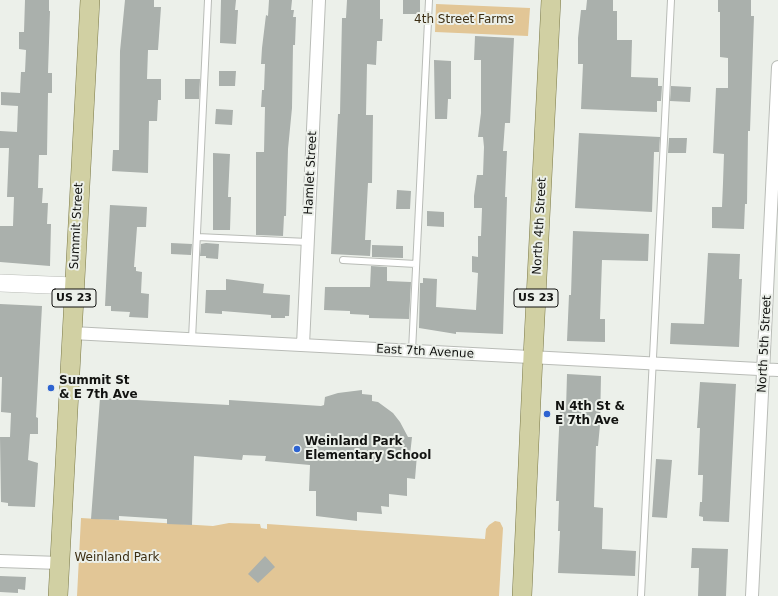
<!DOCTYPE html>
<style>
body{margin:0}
canvas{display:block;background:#ecf0ea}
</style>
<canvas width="778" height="596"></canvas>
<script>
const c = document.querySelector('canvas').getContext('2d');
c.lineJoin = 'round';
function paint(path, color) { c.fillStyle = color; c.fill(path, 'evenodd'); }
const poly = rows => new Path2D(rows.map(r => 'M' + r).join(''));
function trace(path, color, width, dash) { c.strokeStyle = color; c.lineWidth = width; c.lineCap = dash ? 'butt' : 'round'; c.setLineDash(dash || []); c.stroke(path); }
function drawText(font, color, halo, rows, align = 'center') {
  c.font = font + ' "DejaVu Sans",sans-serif'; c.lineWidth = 4; c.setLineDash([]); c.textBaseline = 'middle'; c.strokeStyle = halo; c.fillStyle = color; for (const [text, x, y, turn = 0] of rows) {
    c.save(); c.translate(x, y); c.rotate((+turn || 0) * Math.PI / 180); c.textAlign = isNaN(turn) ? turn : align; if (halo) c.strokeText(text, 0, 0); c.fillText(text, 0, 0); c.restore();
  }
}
paint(poly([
 [436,4,530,8,528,36,435,32],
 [81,518,213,526,229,523,260,524,261,528,267,529,267,524,485,539,486,529,489,525,495,521,500,522,503,528,499,596,77,596]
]), '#e2c696');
paint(poly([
 [25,0,49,0,49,11,50,11,48,73,52,73,52,93,48,93,47,155,39,155,38,188,43,188,42,203,48,203,47,224,51,224,50,266,0,262,0,226,13,226,14,197,7,197,9,148,0,148,0,131,17,132,18,106,1,105,1,92,20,93,21,72,25,72,26,50,19,49,19,32,24,32],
 [125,0,154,0,154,7,161,7,158,50,148,50,147,79,161,79,161,100,158,100,157,121,149,121,148,173,112,171,113,150,119,150,120,51],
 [221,0,236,0,235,10,238,10,236,44,220,43],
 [269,0,292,0,291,10,294,10,293,17,296,17,295,45,293,45,292,108,288,149,286,216,284,216,283,236,256,235,256,152,264,152,265,107,261,107,262,90,264,90,265,64,261,64,262,48,266,15,268,16],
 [347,0,380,0,380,19,383,19,382,41,377,41,376,65,367,64,366,115,373,115,372,183,368,183,365,240,371,240,370,256,331,254,338,114,340,114,342,18,346,18],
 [403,0,420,0,420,14,403,14],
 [587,0,613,0,613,11,617,11,617,40,632,40,631,77,658,78,658,86,662,86,661,101,657,101,657,112,581,109,583,64,578,64,578,38,581,10,586,10],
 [718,0,751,0,751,16,754,16,750,131,748,131,747,204,745,204,744,229,712,228,712,207,722,207,723,183,724,154,713,153,716,88,728,88,728,58,720,57,720,12,718,12],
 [475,36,514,38,510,123,505,123,503,151,507,151,505,197,507,197,503,334,456,332,456,334,419,328,420,283,423,283,423,278,437,279,436,307,476,310,478,273,472,272,472,256,478,257,478,236,481,236,482,208,474,208,474,196,477,175,483,175,484,147,483,137,478,137,481,113,481,60,474,60],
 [434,60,451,61,451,99,448,99,447,119,435,119],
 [219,71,236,71,235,86,219,86],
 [185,79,200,79,199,99,185,99],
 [671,86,691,87,690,102,670,101],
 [216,109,233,110,232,125,215,124],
 [579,133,660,137,659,152,654,152,652,212,575,208],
 [669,138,687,138,686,153,668,153],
 [213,153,230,154,228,197,231,197,230,230,213,230],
 [397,190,411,191,410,209,396,209],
 [110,205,147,207,146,227,137,227,134,267,136,267,136,271,142,272,141,293,149,294,148,318,129,317,130,312,111,311,111,306,105,306],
 [427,211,444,212,444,227,427,226],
 [573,231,649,234,648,261,602,260,600,319,605,319,605,342,567,341,569,295,571,295],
 [171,243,192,244,191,255,171,254],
 [206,243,219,244,218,259,206,258,206,256,200,256,201,244],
 [372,245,403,246,403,258,372,257],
 [708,253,740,254,739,279,742,279,739,347,670,344,671,323,704,324],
 [371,266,387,267,387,281,411,282,409,319,369,318,369,315,350,314,350,311,324,310,325,287,370,287],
 [226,279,264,284,263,293,290,295,289,316,285,316,285,318,271,318,271,315,222,311,222,314,205,313,206,290,226,290],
 [0,304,42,306,36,417,38,418,38,434,30,434,28,460,38,463,35,507,8,506,8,503,1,502,0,437,10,437,11,413,1,412,2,377,0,377],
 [567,374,601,376,600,425,598,446,596,446,594,507,603,508,602,549,636,551,635,576,558,573,560,531,558,531,559,501,556,501,558,451,560,409,566,410],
 [700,382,736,384,729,522,703,521,703,517,699,516,700,502,702,502,703,475,698,475,700,428,697,428],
 [362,390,362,394,372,395,372,401,378,402,393,413,400,422,408,437,412,437,410,455,417,455,415,479,407,478,407,496,389,494,389,507,381,506,382,514,357,512,357,521,316,516,316,491,309,491,310,465,265,461,266,456,243,455,242,460,194,456,192,525,167,524,167,519,119,516,119,520,91,519,100,398,229,405,229,400,321,406,324,405,325,397,338,393],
 [656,459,672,460,667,518,652,517],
 [692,548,728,549,726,596,698,596,699,568,691,568],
 [265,556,275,567,258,583,248,574],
 [0,576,26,577,25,590,18,589,18,593,0,592]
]), '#aab0ac');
const lane = poly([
 [197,237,308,242],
 [343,260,416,264],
 [192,339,208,0],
 [412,351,429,0],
 [641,596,671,0]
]);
const street = poly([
 [72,333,778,370],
 [303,345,319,0],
 [0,561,60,563],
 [752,596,778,67]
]);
const secondary = poly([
 [0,283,74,286]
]);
const primary = poly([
 [58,596,90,0],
 [522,596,533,357,551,0]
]);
trace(lane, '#b9bcb7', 8);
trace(street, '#b9bcb7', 14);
trace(secondary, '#b9bcb7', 18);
trace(primary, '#7b7948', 20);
trace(lane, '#fff', 6);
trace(street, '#fff', 12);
trace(secondary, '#fff', 17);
trace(primary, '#d1d0a3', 19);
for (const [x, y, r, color] of [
 [51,388,4,"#2d63d1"],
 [547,414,4,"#2d63d1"],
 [297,449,4,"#2d63d1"]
]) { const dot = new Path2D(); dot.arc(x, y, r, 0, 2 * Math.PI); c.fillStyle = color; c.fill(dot); trace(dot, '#ecf0ea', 1.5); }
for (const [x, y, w] of [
 [74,298,44],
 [536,298,44]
]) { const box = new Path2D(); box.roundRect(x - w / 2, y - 9, w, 18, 3); c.fillStyle = '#ecf0ea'; c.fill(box); trace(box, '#121311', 1); }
drawText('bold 11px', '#121311', null, [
 ["US 23",74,298],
 ["US 23",536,298]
]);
drawText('12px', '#3c2e13', '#ecf0ea', [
 ["4th Street Farms",464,20],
 ["Weinland Park",117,558]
]);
drawText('12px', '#121311', '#ecf0ea', [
 ["Hamlet Street",311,173,-87],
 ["Summit Street",77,226,-87],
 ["North 4th Street",540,226,-87],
 ["North 5th Street",765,344,-87],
 ["East 7th Avenue",425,352,3]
]);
drawText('bold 12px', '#121311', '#ecf0ea', [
 ["Summit St",59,381],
 ["& E 7th Ave",59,395],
 ["N 4th St &",555,407],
 ["E 7th Ave",555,421],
 ["Weinland Park",305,442],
 ["Elementary School",305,456]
], 'left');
</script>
